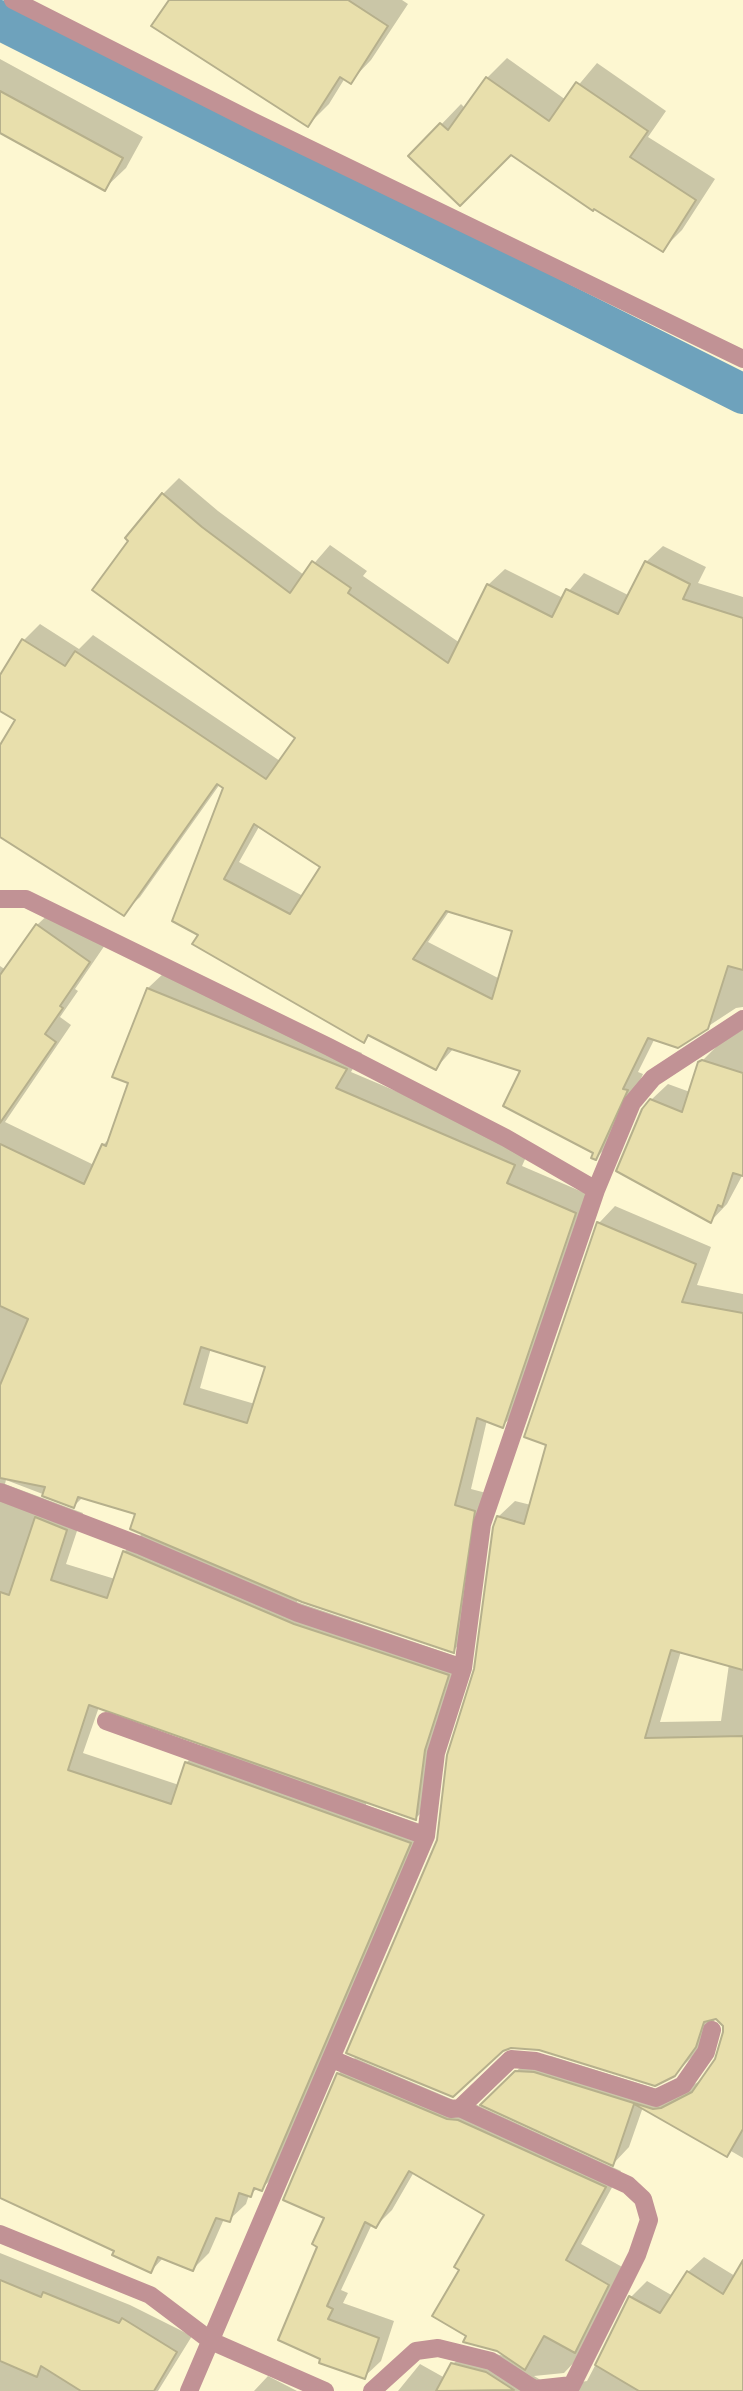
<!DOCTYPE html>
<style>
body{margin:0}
canvas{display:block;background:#fdf7d1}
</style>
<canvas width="743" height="2391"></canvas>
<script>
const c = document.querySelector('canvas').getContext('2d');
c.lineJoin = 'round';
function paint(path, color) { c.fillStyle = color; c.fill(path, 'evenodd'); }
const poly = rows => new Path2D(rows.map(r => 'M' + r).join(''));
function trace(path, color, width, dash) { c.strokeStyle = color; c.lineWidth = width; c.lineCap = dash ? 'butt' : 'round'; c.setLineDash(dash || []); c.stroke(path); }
paint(poly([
 [171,0,402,0,408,4,371,60,350,82,345,78,329,104,308,125],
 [507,58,566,100,597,63,666,111,648,137,715,179,682,230,662,250,510,153,411,156,461,104,466,109,487,78],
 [0,59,143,137,126,168,105,188,0,131],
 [179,478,218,511,304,575,330,545,367,571,363,576,460,643,488,585,505,569,563,598,584,573,630,596,646,562,663,546,706,567,698,583,743,597,743,1007,736,1008,678,1046,655,1038,638,1072,643,1074,612,1142,596,1158,595,1152,522,1070,454,1048,436,1068,370,1034,363,1040,200,934,225,787,220,784,140,897,123,913,0,835,0,748,17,720,0,709,0,678,24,640,40,624,79,649,93,635,280,761,297,737,163,494],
 [260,825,323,866,303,896,239,862],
 [450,910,515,929,500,979,428,942],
 [54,909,105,945,75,989,78,991,60,1017,71,1025,5,1122,94,1165,103,1145,111,1137,130,1082,148,988,165,972,362,1053,351,1072,530,1148,522,1166,592,1196,519,1410,502,1426,487,1420,471,1489,490,1494,469,1634,453,1651,298,1599,297,1602,464,1659,432,1802,416,1818,367,1801,366,1805,426,1826,278,2173,261,2189,258,2188,249,2195,246,2204,229,2220,224,2219,209,2253,193,2269,164,2257,151,2271,116,2250,0,2196,0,966,6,970,37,925],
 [211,1348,267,1366,255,1404,200,1388],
 [6,1480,74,1506,83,1497,137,1513,143,1533,124,1552,115,1579,66,1564,83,1513,5,1484],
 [99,1707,205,1744,187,1762,179,1785,83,1753],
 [743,1029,743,1174,727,1204,711,1221,651,1100,668,1084,690,1092,700,1063,717,1046],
 [615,1206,711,1247,697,1285,743,1294,743,2158,731,2151,727,2155,643,2107,629,2147,613,2164,483,2104,533,2055,551,2056,670,2093,679,2092,702,2080,717,2059,724,2026,715,2017,712,2029,692,2057,674,2075,438,1841,476,1670,498,1517,515,1501,531,1505,548,1444,526,1436,599,1223],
 [681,1651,729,1664,721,1721,660,1722],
 [355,2058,463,2104,475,2104,621,2171,581,2244,624,2268,580,2356,564,2373,534,2376,552,2387,587,2381,631,2297,647,2281,673,2296,688,2272,704,2257,735,2276,743,2263,743,2391,398,2391,420,2364,445,2378,453,2364,469,2348,509,2357,468,2336,462,2269,486,2214,414,2172,392,2210,376,2226,372,2224,341,2290,348,2293,343,2303,394,2321,381,2361,364,2377,321,2362,319,2246,326,2217,338,2074],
 [0,2253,130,2305,192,2336,158,2391,0,2391],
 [268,2376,297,2391,254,2391]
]), '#0003');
trace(poly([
 [0,20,743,394]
]), '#6ea2bc', 40);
const building = poly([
 [169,0,348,0,388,26,351,84,340,77,308,127,151,26,169,0],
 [486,77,549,121,576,82,648,131,630,157,696,200,663,252,594,209,593,211,511,155,460,206,408,156,440,123,448,130,486,77],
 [0,91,123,158,105,191,0,133,0,91],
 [162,493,202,527,290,593,312,561,351,588,348,593,448,663,487,584,552,617,566,589,618,614,645,561,690,584,683,599,743,618,743,970,728,966,708,1029,678,1048,648,1038,623,1089,628,1090,596,1160,591,1158,593,1153,503,1106,520,1071,448,1048,436,1070,368,1035,364,1043,192,944,198,935,172,921,223,788,217,784,124,916,0,837,0,745,15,720,0,711,0,675,22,639,65,666,75,651,266,779,295,738,92,590,128,541,125,538,162,493],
 [254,824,320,867,290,914,224,879,254,824],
 [446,911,512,931,492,999,413,959,446,911],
 [36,924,90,962,60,1006,63,1008,45,1034,56,1042,0,1123,0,975,36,924],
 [147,988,347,1069,336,1088,515,1165,507,1183,576,1213,503,1428,477,1418,455,1505,475,1511,454,1653,302,1602,130,1529,135,1514,78,1497,74,1508,42,1496,45,1487,0,1478,0,1385,28,1319,0,1306,0,1144,84,1184,102,1144,106,1146,128,1083,112,1077,147,988],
 [201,1347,265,1367,247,1423,184,1404,201,1347],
 [702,1060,743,1073,743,1176,733,1173,722,1207,718,1205,711,1223,616,1171,642,1109,650,1099,682,1112,698,1062,702,1060],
 [597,1222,696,1264,682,1302,743,1313,743,1670,671,1650,645,1738,743,1736,743,2129,727,2157,634,2104,613,2166,480,2105,515,2071,534,2072,653,2109,661,2108,692,2092,715,2059,723,2032,723,2026,716,2019,704,2022,696,2047,675,2076,655,2086,539,2050,511,2048,503,2051,453,2097,346,2053,437,1840,447,1755,474,1669,493,1527,497,1516,524,1524,546,1445,524,1437,597,1222],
 [35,1517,67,1530,51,1580,107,1598,123,1551,294,1624,449,1675,425,1750,416,1820,89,1705,68,1770,171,1804,185,1762,411,1843,262,2191,254,2188,251,2197,239,2193,230,2222,216,2218,193,2271,158,2257,151,2273,112,2255,114,2251,0,2198,0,1592,9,1595,35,1517],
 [337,2073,447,2119,458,2120,606,2187,566,2260,609,2285,575,2353,544,2336,525,2370,497,2351,463,2342,466,2336,432,2316,459,2270,454,2267,484,2215,409,2171,376,2228,365,2222,327,2306,333,2309,328,2319,379,2338,365,2379,319,2363,320,2359,278,2340,317,2247,312,2244,324,2218,283,2200,337,2073],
 [743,2260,743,2391,639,2391,595,2365,629,2296,660,2313,687,2271,723,2294,743,2260],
 [0,2280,41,2297,43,2292,119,2323,122,2318,177,2352,154,2391,81,2391,41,2366,37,2377,0,2361,0,2280],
 [451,2363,486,2372,514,2390,436,2391,451,2363]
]);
paint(building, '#e8dfac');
trace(building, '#b6b08c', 2);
trace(poly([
 [13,0,252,121,743,359],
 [0,899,26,899,329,1047,506,1138,596,1190],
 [0,1492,139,1545,298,1613,463,1668],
 [106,1721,426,1836],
 [332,2059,451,2109,460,2108,511,2059,536,2061,656,2098,683,2085,706,2052,712,2030],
 [460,2108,628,2185,643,2199,649,2220,637,2255,572,2385,535,2389],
 [0,2234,150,2295,211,2341,325,2391],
 [189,2391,426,1836,436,1753,463,1668,482,1524,596,1190,632,1103,653,1078,743,1019],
 [372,2391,416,2351,438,2348,491,2361,537,2391]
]), '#c19295', 18);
</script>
